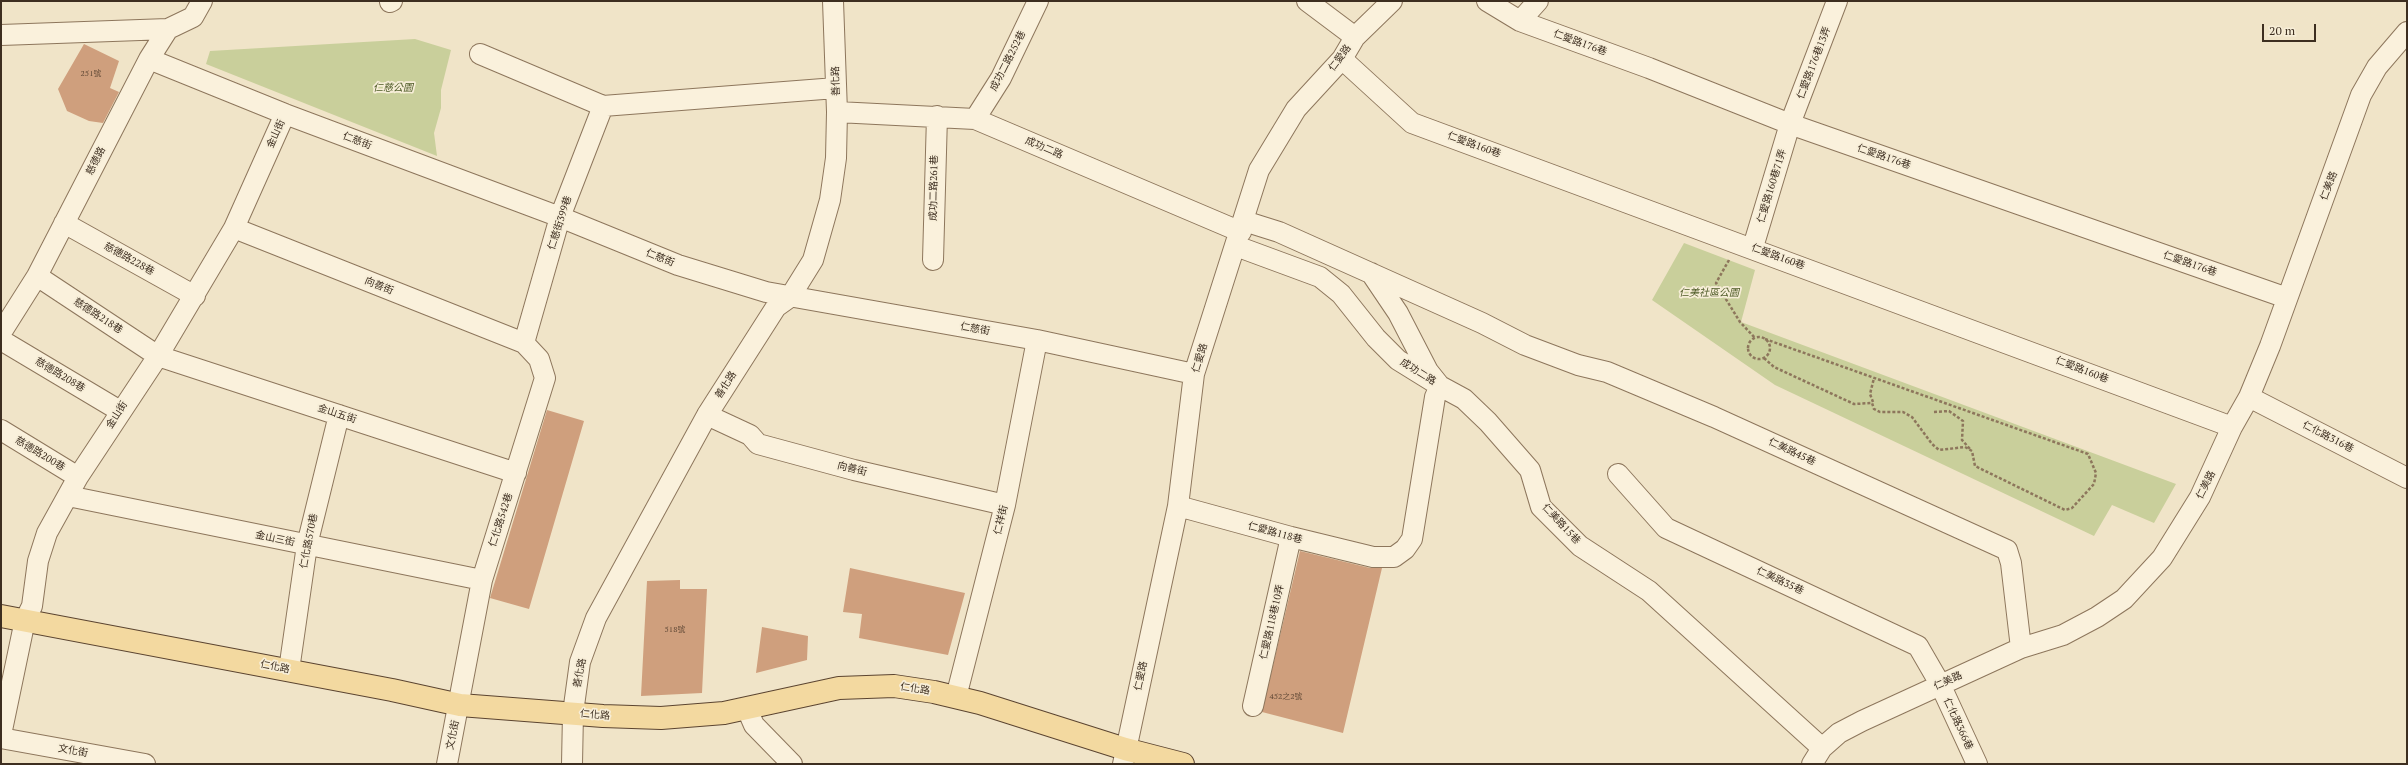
<!DOCTYPE html>
<meta charset="utf-8">
<style>
body{margin:0}
#map{position:relative;width:2408px;height:765px;overflow:hidden;background:#f0e4c8;font-family:"PT Serif",serif}
canvas{display:block}
.frame{position:absolute;inset:0;border:2px solid #3d2e20;pointer-events:none}
.scale{position:absolute;left:2262px;top:24px;width:54px;height:18px;box-sizing:border-box;border:2px solid #3d2e20;border-top:0;padding-left:5px;font-size:12px;line-height:14px;white-space:nowrap;color:#3d2e20;-webkit-text-stroke:3px #f7eed8;paint-order:stroke}
</style>
<div id="map">
<canvas width="2408" height="765"></canvas>
<div class="frame"></div>
<div class="scale">20 m</div>
</div>
<script>
const c = document.querySelector('canvas').getContext('2d');
c.lineJoin = 'round';
function paint(path, color) { c.fillStyle = color; c.fill(path, 'evenodd'); }
const poly = rows => new Path2D(rows.map(r => 'M' + r).join(''));
function trace(path, color, width, dash) { c.strokeStyle = color; c.lineWidth = width; c.lineCap = dash ? 'butt' : 'round'; c.setLineDash(dash || []); c.stroke(path); }
function drawText(font, color, halo, rows, align = 'center') {
  c.font = font + ' "PT Serif","Noto Sans TC",serif'; c.lineWidth = 3.5; c.setLineDash([]); c.textBaseline = 'middle'; c.strokeStyle = halo; c.fillStyle = color; for (const [text, x, y, turn = 0] of rows) {
    c.save(); c.translate(x, y); c.rotate((+turn || 0) * Math.PI / 180); c.textAlign = isNaN(turn) ? turn : align; if (halo) c.strokeText(text, 0, 0); c.fillText(text, 0, 0); c.restore();
  }
}
paint(poly([
 [415,39,451,50,441,90,441,108,434,133,437,156,206,64,210,51],
 [1684,243,1755,270,1741,322,2176,484,2154,523,2112,505,2094,536,1775,385,1652,300]
]), '#c9cf9b');
paint(poly([
 [84,44,119,61,110,88,119,92,103,123,89,121,67,111,58,89],
 [547,410,584,421,529,609,490,598],
 [1300,551,1370,568,1382,568,1343,733,1262,712],
 [850,568,965,593,948,655,859,638,862,614,843,612],
 [680,580,680,589,707,589,702,693,641,696,647,581],
 [762,627,808,636,807,660,756,673]
]), '#cf9f7d');
const minor = poly([
 [1307,1,1355,37],
 [1487,1,1520,21,1649,68,1790,124,2287,298],
 [390,2,392,1],
 [1520,21,1538,1],
 [1,35,168,29],
 [480,54,603,106],
 [149,59,285,114,560,217,678,265,766,292,1037,340,1194,374],
 [1342,59,1412,123,2232,427],
 [837,112,975,119,1241,232],
 [975,119,1001,78,1038,1],
 [1244,221,1279,232,1482,323,1525,345,1578,365,1607,372,1714,417,2007,550,2011,563,2021,648],
 [64,223,195,296],
 [234,228,524,343,539,359,545,378,482,580,447,764],
 [1753,247,1790,124,1837,1],
 [933,260,937,116],
 [1371,273,1398,313,1428,371,1440,386,1464,399,1488,422,1530,470,1541,507,1580,546,1649,591,1822,748],
 [37,276,158,356,516,473],
 [1,333,37,276,149,59,168,29,193,17,202,1],
 [1,340,120,411],
 [524,343,560,217,603,106,836,88],
 [2249,397,2407,478],
 [707,415,750,435,758,444,854,470,1005,505],
 [1,430,78,477],
 [1618,474,1666,528,1918,646,1940,684,1977,764],
 [68,496,482,580],
 [1178,506,1291,537,1373,557,1394,557,1405,549,1412,539,1435,397,1440,386,1398,360,1376,338,1341,294,1320,277,1236,246],
 [289,670,307,545,339,415],
 [956,697,1005,505,1037,340],
 [1253,706,1291,537],
 [747,709,754,725,792,764],
 [1,735,25,620,32,606,38,561,47,533,78,477,158,356,234,228,285,114],
 [1,738,145,764],
 [572,764,573,713,580,662,596,618,707,415,776,307,790,297,813,260,830,200,836,158,837,112,833,1],
 [1123,764,1178,506,1194,374,1259,170,1296,109,1342,59,1355,37,1392,1],
 [1812,764,1822,748,1839,733,1862,721,2021,648,2063,635,2097,617,2124,599,2162,558,2200,497,2232,427,2249,397,2270,346,2361,95,2377,67,2407,32]
]);
const major = poly([
 [1,616,392,690,460,705,603,716,661,718,724,713,839,688,894,686,934,692,980,703,1125,749,1183,764]
]);
trace(minor, '#8d765c', 22);
trace(major, '#5b4430', 24);
trace(poly([
 [1729,260,1716,283,1740,322,1755,338],
 '1748 348a11 11 0 1 1 22 0a11 11 0 1 1-22 0Z',
 [1764,358,1774,367,1854,404,1872,403,1874,409,1880,412,1903,412,1912,417,1932,444,1939,450,1965,447,1972,451,1975,466,2065,510,2072,508,2094,484,2096,473,2088,454,1765,339],
 [1873,402,1870,394,1874,378],
 [1934,412,1949,411,1963,421,1962,440,1970,449]
]), '#8d765c', 2.5, [3, 2]);
trace(minor, '#faf1dc', 20);
trace(major, '#f3d9a0', 22);
drawText('8px', '#624a37', null, [
 ["251號",91,74],
 ["518號",675,630],
 ["452之2號",1286,697]
]);
drawText('10px', '#3d2e20', '#f7eed8', [
 ["仁愛路176巷",1580,43,20],
 ["仁愛路",1340,58,-53],
 ["成功二路252巷",1008,61,-63],
 ["仁愛路176巷13弄",1814,63,-69],
 ["善化路",836,81,-92],
 ["金山街",276,134,-66],
 ["仁慈街",357,141,21],
 ["仁愛路160巷",1474,145,20],
 ["成功二路",1044,148,23],
 ["仁愛路176巷",1884,157,19],
 ["慈德路",96,161,-63],
 ["仁愛路160巷71弄",1772,186,-73],
 ["仁美路",2329,186,-69],
 ["成功二路261巷",934,188,-89],
 ["仁慈街399巷",560,223,-72],
 ["仁愛路160巷",1778,257,20],
 ["仁慈街",660,258,22],
 ["慈德路228巷",129,259,29],
 ["仁愛路176巷",2190,264,19],
 ["向善街",379,286,22],
 ["慈德路218巷",98,316,33],
 ["仁慈街",975,329,10],
 ["仁愛路",1200,358,-73],
 ["仁愛路160巷",2082,370,21],
 ["成功二路",1418,372,32],
 ["慈德路208巷",60,375,31],
 ["善化路",726,385,-57],
 ["金山五街",337,414,18],
 ["金山街",117,415,-57],
 ["仁化路316巷",2328,437,27],
 ["仁美路45巷",1792,452,25],
 ["慈德路200巷",40,454,31],
 ["向善街",852,469,14],
 ["仁美路",2206,485,-63],
 ["仁化路542巷",501,520,-72],
 ["仁祥街",1001,520,-76],
 ["仁美路15巷",1561,524,47],
 ["仁愛路118巷",1275,533,15],
 ["金山三街",275,539,12],
 ["仁化路570巷",309,541,-79],
 ["仁美路35巷",1780,581,25],
 ["仁愛路118巷10弄",1272,622,-77],
 ["仁化路",275,667,11],
 ["善化路",580,673,-79],
 ["仁愛路",1141,676,-78],
 ["仁美路",1948,681,-24],
 ["仁化路",915,689,9],
 ["仁化路",595,715,5],
 ["仁化路366巷",1958,724,65],
 ["文化街",453,735,-78],
 ["文化街",73,751,10]
]);
drawText('italic 10px', '#4d5a26', '#f7eed8', [
 ["仁慈公園",393,88],
 ["仁美社區公園",1709,293]
]);
</script>
